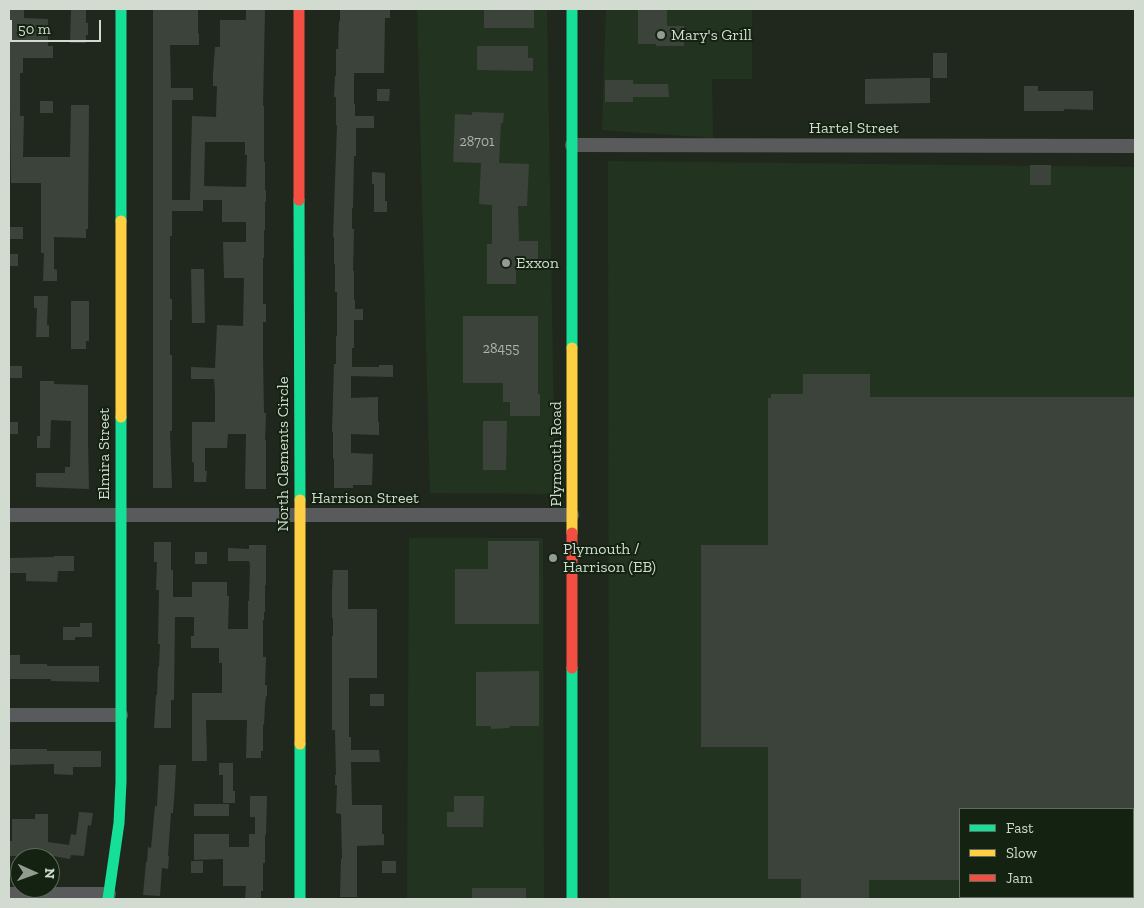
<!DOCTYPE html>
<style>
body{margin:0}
#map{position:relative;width:1144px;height:908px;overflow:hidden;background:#20281e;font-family:"Zilla Slab",serif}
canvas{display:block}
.frame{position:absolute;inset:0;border:10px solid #d1dbcf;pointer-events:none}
.legend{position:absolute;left:959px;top:808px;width:175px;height:90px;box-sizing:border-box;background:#132211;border:1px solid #5f6c5d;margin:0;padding:6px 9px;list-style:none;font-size:15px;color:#d1dbcf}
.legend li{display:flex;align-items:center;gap:10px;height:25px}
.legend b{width:25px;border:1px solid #5f6c5d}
.north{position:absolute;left:10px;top:848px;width:50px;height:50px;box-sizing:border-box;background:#132211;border:1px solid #5f6c5d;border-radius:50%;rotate:92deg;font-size:14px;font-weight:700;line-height:20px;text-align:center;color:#d1dbcf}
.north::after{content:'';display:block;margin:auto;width:18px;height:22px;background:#939c91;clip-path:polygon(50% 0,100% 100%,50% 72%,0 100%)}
.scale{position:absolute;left:10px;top:20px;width:91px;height:22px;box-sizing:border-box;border:2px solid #d1dbcf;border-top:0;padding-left:6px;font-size:15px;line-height:18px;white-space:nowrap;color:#d1dbcf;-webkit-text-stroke:4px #132211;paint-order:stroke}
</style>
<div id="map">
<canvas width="1144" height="908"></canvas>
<div class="frame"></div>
<ul class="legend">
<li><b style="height:6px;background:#16e098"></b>Fast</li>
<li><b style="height:6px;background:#ffcf43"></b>Slow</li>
<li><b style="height:6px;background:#f24e42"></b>Jam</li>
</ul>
<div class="north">N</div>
<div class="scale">50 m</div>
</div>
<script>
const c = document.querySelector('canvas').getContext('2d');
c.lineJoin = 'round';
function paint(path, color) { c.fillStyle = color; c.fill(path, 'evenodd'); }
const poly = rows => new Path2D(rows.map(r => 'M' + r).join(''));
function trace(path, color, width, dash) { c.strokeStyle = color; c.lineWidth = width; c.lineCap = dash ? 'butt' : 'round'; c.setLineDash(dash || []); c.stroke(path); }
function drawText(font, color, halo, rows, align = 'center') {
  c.font = font + ' "Zilla Slab",serif'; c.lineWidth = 4; c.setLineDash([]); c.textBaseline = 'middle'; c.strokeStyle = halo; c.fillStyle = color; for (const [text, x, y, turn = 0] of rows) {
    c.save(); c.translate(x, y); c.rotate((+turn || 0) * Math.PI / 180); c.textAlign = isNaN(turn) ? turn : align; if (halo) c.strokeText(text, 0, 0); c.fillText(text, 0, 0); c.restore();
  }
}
paint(poly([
 [417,9,547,9,555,494,430,493],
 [606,9,752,9,752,79,712,79,713,138,602,130],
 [608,161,1135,167,1135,899,609,899],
 [960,809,1133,809,1133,897,960,897],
 [409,538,543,538,544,899,407,899]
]), '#22341f');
paint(poly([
 [10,9,24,9,24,18,48,19,48,46,53,46,53,58,23,58,23,73,20,73,20,116,24,116,23,157,70,157,71,105,89,105,88,229,86,229,86,238,54,237,54,269,57,270,57,281,43,281,44,253,41,253,41,183,11,183,10,100,9,100,9,33,10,33],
 [71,9,86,9,86,23,88,23,88,35,86,35,86,43,70,43],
 [153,9,198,9,198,33,199,34,199,45,170,45,171,88,193,88,193,100,172,100,172,200,190,200,192,116,216,117,217,86,213,86,213,74,215,47,220,47,220,20,246,20,246,9,265,9,263,106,264,106,264,162,265,162,265,190,266,190,266,202,265,202,265,230,264,230,264,258,263,258,263,304,266,304,266,322,263,322,263,357,264,413,266,413,265,440,266,440,266,489,245,489,246,434,228,434,227,448,205,448,205,471,207,471,206,482,194,482,194,463,192,462,192,422,215,422,215,392,214,379,191,379,191,367,215,368,217,325,243,326,244,278,224,278,223,242,246,242,246,222,222,222,222,200,203,200,203,211,172,211,172,236,170,236,170,299,172,299,172,320,170,320,170,355,172,355,172,431,170,431,172,488,153,488],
 [205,142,245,142,245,155,247,155,246,187,204,186],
 [340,9,390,9,390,18,385,18,384,73,354,73,354,104,355,104,355,116,374,116,374,128,356,128,356,156,354,156,353,208,352,208,352,229,354,229,353,271,354,271,354,300,355,300,355,309,363,309,363,320,354,320,354,348,352,348,352,367,379,367,379,365,393,365,393,377,351,376,351,398,378,397,378,422,379,422,379,435,351,434,351,453,373,454,372,485,353,485,353,488,334,488,334,459,333,459,333,432,332,432,334,364,336,364,336,336,337,336,337,292,335,292,335,264,334,264,334,237,333,237,337,125,336,125,336,97,334,97,335,76,336,76,336,49,338,49,339,21,340,21],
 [484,9,534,9,534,28,484,28],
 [638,9,667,9,667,26,684,26,684,46,656,46,656,44,638,44],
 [477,46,528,46,528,58,533,58,533,71,477,70],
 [933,53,947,53,947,78,933,78],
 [915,78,930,78,930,103,865,104,865,79],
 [605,80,633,80,633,84,668,84,669,97,633,97,633,102,605,102],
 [1024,86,1038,86,1038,91,1093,91,1093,110,1064,109,1064,111,1024,111],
 [377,89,390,89,389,101,377,101],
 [40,101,53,101,53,113,40,113],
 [472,112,504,113,503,123,501,123,499,163,529,164,527,206,518,206,519,241,538,241,538,264,516,264,516,284,487,284,487,244,492,244,492,205,479,204,481,163,453,162,455,114,472,115],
 [1030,165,1051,165,1051,185,1030,185],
 [372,172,385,173,385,201,387,201,387,212,374,212,374,184,372,184],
 [10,227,23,227,23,239,10,239],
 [9,254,18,254,18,266,9,266],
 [191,269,204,269,205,323,192,323],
 [34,296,48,296,47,325,49,325,49,337,36,337,37,308,34,308],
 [71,301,89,301,89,341,86,341,86,349,71,349],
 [463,316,538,316,538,394,540,394,540,416,510,416,510,402,503,402,503,383,463,383],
 [9,366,22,366,22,378,9,378],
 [803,374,870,374,870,397,1135,397,1135,809,960,809,960,880,869,880,869,899,801,899,801,879,768,879,768,747,701,747,701,545,768,545,768,398,771,398,771,394,803,394],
 [40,381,54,381,54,384,88,385,88,441,89,489,36,487,36,473,65,473,65,467,70,467,71,421,51,420,50,448,37,448,37,436,40,436],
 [483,421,507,421,506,470,483,470],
 [9,422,18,422,18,434,9,434],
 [488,541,539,541,539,624,455,624,455,569,488,569],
 [154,542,171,542,171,570,173,570,173,597,192,597,192,582,227,582,227,596,229,596,228,629,248,629,248,601,249,601,250,565,249,561,228,561,228,548,249,549,249,545,266,545,266,585,265,585,265,612,264,612,264,620,263,620,263,657,266,657,265,685,267,685,267,696,266,696,265,704,264,725,263,724,263,751,261,751,261,758,246,758,247,720,206,720,207,761,192,761,192,693,222,693,222,663,219,663,219,648,191,648,191,636,194,636,194,617,175,617,174,700,171,700,171,728,154,728,156,695,157,695,158,667,159,667,160,644,158,644,159,590,156,590,157,562,154,562],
 [195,552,207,552,207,564,195,564],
 [54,556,74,556,74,571,58,571,57,582,26,581,26,573,9,573,9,558,54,557],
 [333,570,348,570,348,609,377,609,377,678,349,678,349,737,351,737,351,750,379,750,380,762,351,762,352,805,382,805,382,834,384,834,384,845,357,846,357,897,340,897,341,859,342,859,341,814,336,813,337,785,335,785,335,775,336,775,335,730,332,730,332,636,333,636,333,618,332,618,332,591],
 [80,623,92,623,92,637,75,637,75,640,63,640,63,627,80,627],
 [9,655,20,655,20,664,47,664,47,666,99,666,99,682,51,681,51,679,9,679],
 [539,671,539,726,510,726,509,728,491,729,491,726,476,726,476,672],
 [370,694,384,694,384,706,370,706],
 [9,749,47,749,47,751,101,751,101,767,73,767,73,775,54,774,54,764,9,765],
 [219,763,233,763,233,791,235,791,235,803,223,803,223,775,219,775],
 [159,765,176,765,175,785,173,813,171,813,168,856,169,856,168,869,162,868,160,896,143,895,146,862,147,862,148,847,151,848,155,806,157,806],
 [250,796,267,796,266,835,265,835,265,863,263,863,263,891,261,891,261,899,245,899,246,886,223,886,223,859,194,860,194,834,229,834,229,847,249,847,249,834,255,834,255,817,250,817],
 [454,796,484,796,483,827,447,827,447,812,454,812],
 [194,804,229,804,229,816,194,816],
 [79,812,93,813,91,826,88,825,84,856,71,855,70,859,53,856,9,856,9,841,12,841,12,819,35,819,35,814,48,814,48,842,69,845,71,834,76,835],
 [191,861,203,861,203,873,191,873],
 [382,861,396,861,396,873,382,873],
 [472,888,526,888,526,899,472,899]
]), '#3c433b');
trace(poly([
 [572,145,1135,146],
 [9,515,572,515],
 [9,715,121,715],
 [9,894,109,894]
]), '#595a5b', 14);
trace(poly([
 [121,9,121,221],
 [572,9,572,348],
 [299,200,300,500],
 [572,668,572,899],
 [300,744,300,899],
 [108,899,119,823,121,782,121,417]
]), '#16e098', 11);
trace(poly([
 [121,221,121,417],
 [572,348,572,533],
 [300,500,300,744]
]), '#ffcf43', 11);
trace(poly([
 [299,9,299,200],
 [572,533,572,668]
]), '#f24e42', 11);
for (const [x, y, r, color] of [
 [661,35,5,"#939c91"],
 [506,263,5,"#939c91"],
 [553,558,5,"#939c91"]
]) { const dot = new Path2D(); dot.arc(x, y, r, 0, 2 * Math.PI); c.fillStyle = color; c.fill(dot); trace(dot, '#132211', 2); }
drawText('14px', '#acb5aa', null, [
 ["28701",477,142],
 ["28455",501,349]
]);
drawText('16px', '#d1dbcf', '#132211', [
 ["Mary's Grill",671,35],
 ["Exxon",516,263],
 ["Plymouth /",563,549],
 ["Harrison (EB)",563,567]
], 'left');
drawText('16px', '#d1dbcf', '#132211', [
 ["Hartel Street",854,128],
 ["Elmira Street",104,454,-90],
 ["North Clements Circle",283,454,-90],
 ["Plymouth Road",556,454,-90],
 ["Harrison Street",365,498]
]);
</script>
